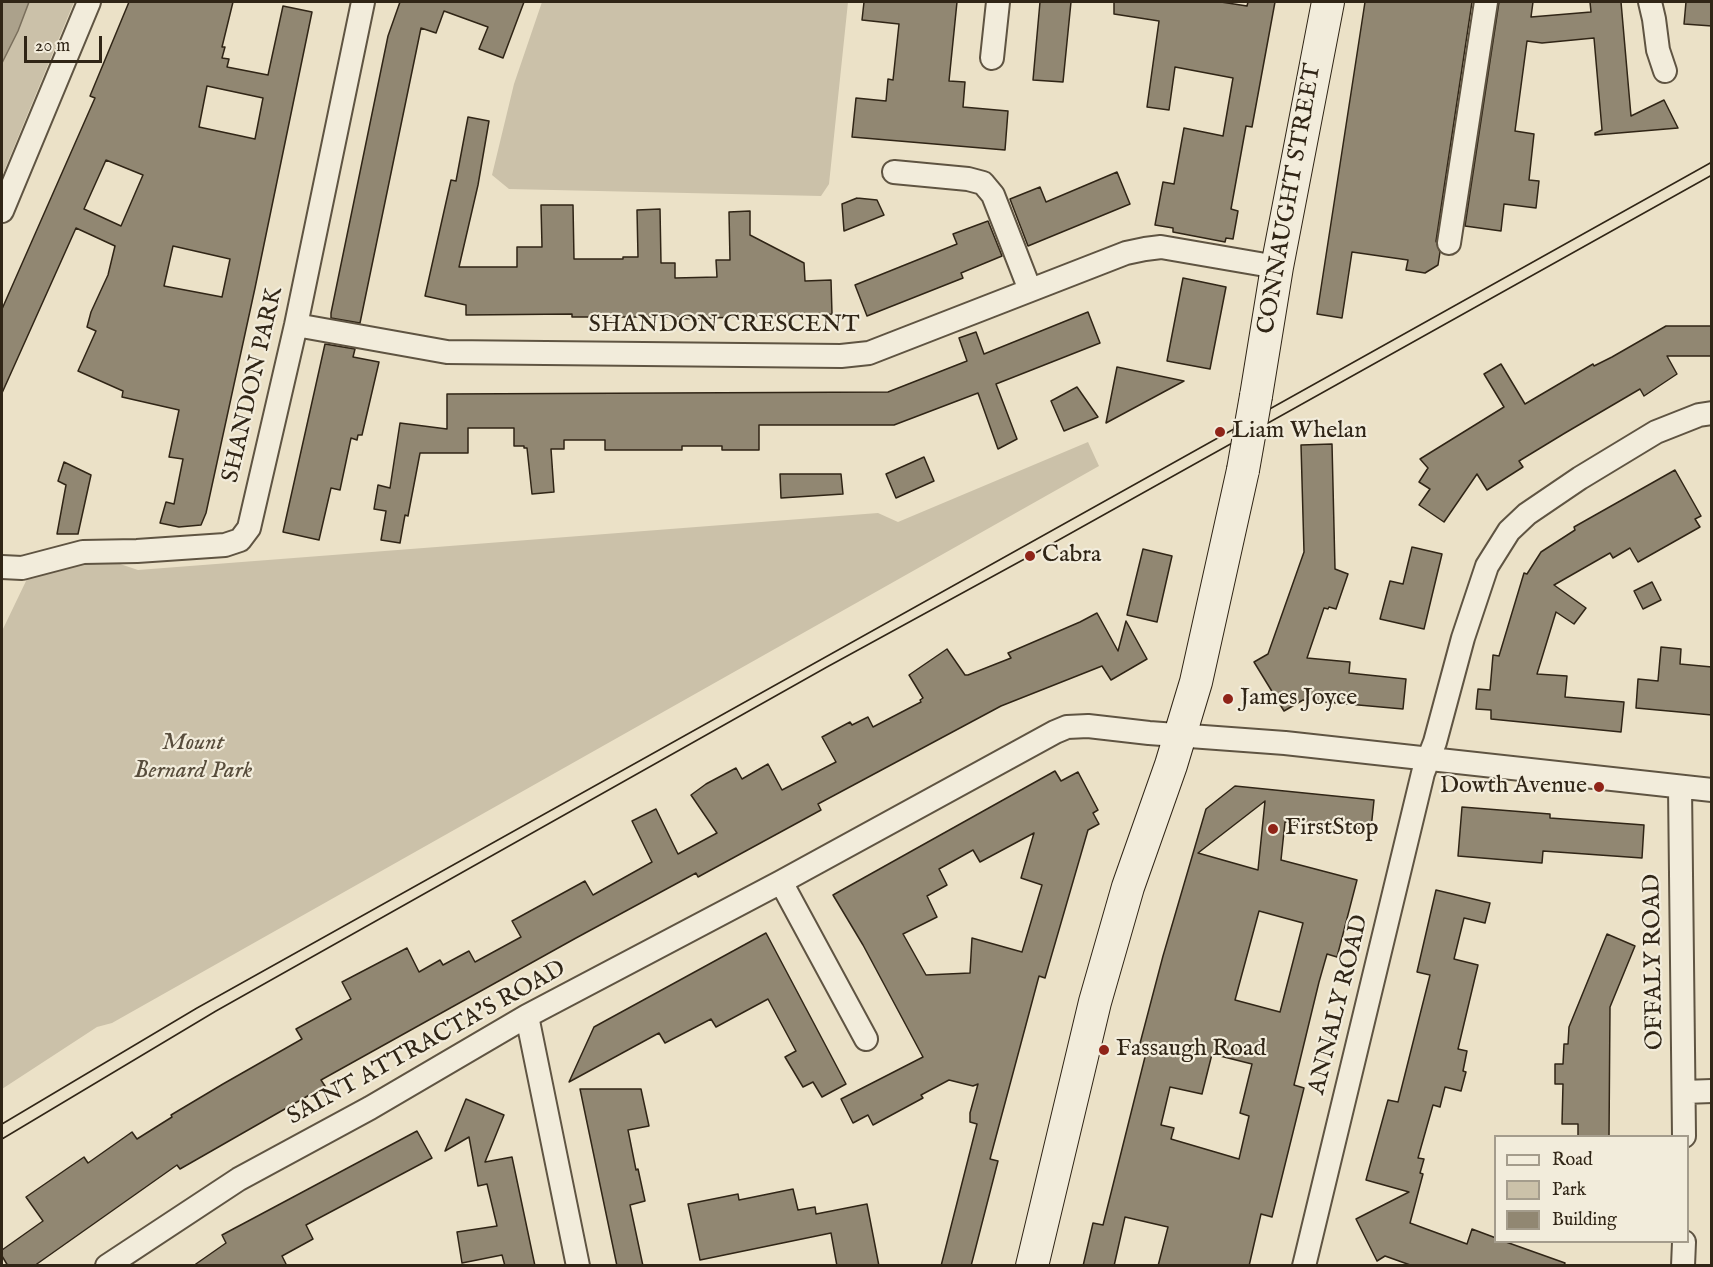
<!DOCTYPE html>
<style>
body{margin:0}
#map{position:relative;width:1713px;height:1267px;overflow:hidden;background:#ebe1c7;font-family:"IM FELL English",serif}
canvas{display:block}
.frame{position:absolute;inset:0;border:3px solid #302516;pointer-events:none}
.legend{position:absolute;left:1494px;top:1135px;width:195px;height:108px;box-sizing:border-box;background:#f2ecdb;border:2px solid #a49c8c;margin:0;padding:8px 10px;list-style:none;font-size:18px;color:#302516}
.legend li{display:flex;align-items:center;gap:12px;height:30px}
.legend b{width:30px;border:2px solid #a49c8c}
.scale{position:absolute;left:24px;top:36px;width:78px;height:27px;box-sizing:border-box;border:3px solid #302516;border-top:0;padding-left:8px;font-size:18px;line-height:21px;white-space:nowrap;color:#302516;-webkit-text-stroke:4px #f2ecdb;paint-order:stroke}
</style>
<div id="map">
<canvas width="1713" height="1267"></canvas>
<div class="frame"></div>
<ul class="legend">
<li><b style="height:8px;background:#f2ecdb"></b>Road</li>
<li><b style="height:16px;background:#cbc1a9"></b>Park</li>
<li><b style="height:16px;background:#918772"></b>Building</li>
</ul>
<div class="scale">20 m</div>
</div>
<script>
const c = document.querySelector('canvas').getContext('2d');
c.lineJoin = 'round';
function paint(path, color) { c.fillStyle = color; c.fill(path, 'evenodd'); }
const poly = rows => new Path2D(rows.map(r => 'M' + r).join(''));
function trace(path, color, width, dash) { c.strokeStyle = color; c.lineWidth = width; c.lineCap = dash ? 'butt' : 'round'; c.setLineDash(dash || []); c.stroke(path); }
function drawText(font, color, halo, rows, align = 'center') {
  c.font = font + ' "IM FELL English",serif'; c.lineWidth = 4.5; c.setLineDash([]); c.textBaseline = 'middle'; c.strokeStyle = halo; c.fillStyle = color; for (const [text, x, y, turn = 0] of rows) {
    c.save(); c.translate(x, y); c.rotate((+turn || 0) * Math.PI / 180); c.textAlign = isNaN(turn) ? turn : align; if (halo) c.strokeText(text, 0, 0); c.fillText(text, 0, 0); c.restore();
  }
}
paint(poly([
 [29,2,74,2,2,176,2,64],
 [542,2,848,2,829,184,821,196,509,189,492,175,514,84],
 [1088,442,1099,466,112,1023,97,1027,2,1089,2,631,27,579,73,561,114,562,138,570,878,513,898,522]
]), '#cbc1a9');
const water = poly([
 [2,2,29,2,18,31,2,63,2,2]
]);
paint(water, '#aba18b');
trace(water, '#7a6f5c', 1.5);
const building = poly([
 [129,2,233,2,222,47,225,47,222,58,229,59,227,67,268,75,283,6,312,12,255,288,206,513,201,525,179,527,160,523,166,502,174,504,183,459,169,457,179,410,122,397,123,391,78,371,96,331,87,327,91,312,108,275,115,246,76,228,2,393,2,309,95,98,90,96,129,2],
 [207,86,263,98,255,139,199,127,207,86],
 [106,160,143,175,121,226,84,209,106,160],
 [173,246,230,259,222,297,164,286,173,246],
 [400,2,524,2,503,58,479,49,488,27,444,11,436,33,421,28,360,323,331,318,331,313,388,36,400,2],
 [864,2,957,2,949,81,965,82,963,107,1008,111,1005,150,852,137,856,98,886,101,888,79,893,80,899,24,862,20,864,2],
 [1040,2,1071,2,1063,82,1033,80,1040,2],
 [1114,2,1221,2,1247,6,1248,2,1275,2,1252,127,1246,126,1231,209,1238,211,1233,239,1226,238,1225,242,1173,232,1173,228,1155,225,1163,182,1174,184,1184,128,1223,136,1233,78,1175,67,1169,110,1147,107,1159,21,1114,14,1114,2],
 [1365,2,1472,2,1436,241,1440,252,1438,265,1425,273,1406,270,1408,260,1352,252,1342,318,1317,314,1365,2],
 [1499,2,1533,2,1531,17,1591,12,1590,2,1621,2,1631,116,1664,100,1678,128,1595,135,1595,133,1602,130,1594,38,1542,43,1527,41,1515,131,1534,134,1529,180,1539,181,1536,208,1504,204,1501,231,1465,226,1499,2],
 [1686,2,1712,2,1712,26,1684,24,1686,2],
 [468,117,489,121,478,185,459,267,517,267,517,247,542,247,541,205,573,205,574,259,623,259,623,257,638,257,637,210,660,209,661,263,675,263,675,278,717,277,716,260,730,260,729,212,750,211,750,235,804,263,805,281,831,280,832,314,679,319,679,317,572,317,572,314,466,315,466,305,425,296,451,180,456,181,468,117],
 [1117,172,1130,204,1028,246,1010,199,1040,187,1046,202,1117,172],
 [857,198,877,200,884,215,844,231,842,204,857,198],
 [988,221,1002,256,961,273,963,278,867,316,855,285,957,244,953,234,988,221],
 [1183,278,1226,287,1210,369,1167,361,1183,278],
 [1088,312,1100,343,996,384,1017,439,998,449,978,393,894,425,759,425,759,450,722,450,722,446,682,446,682,450,605,450,605,440,564,440,564,449,551,449,554,492,532,494,527,448,524,448,524,446,514,446,514,428,468,428,468,453,420,453,408,516,405,515,400,543,381,540,386,511,374,509,378,485,390,488,400,423,447,429,447,394,888,392,967,361,959,338,976,332,984,354,1088,312],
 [1666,326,1712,326,1712,356,1667,356,1677,374,1644,396,1640,389,1565,433,1519,461,1523,467,1487,490,1477,474,1444,522,1419,505,1430,489,1419,482,1428,468,1420,459,1504,407,1484,374,1501,364,1525,404,1593,364,1594,366,1612,357,1666,326],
 [325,344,355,349,353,357,379,362,362,435,358,435,357,440,351,438,340,490,331,488,319,540,283,532,325,344],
 [1117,367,1184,381,1106,423,1117,367],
 [1077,387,1098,417,1064,431,1051,401,1077,387],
 [1332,444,1335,569,1348,574,1336,609,1329,607,1328,609,1324,608,1307,658,1350,662,1349,673,1406,679,1403,709,1303,700,1284,711,1254,662,1268,654,1304,552,1301,445,1332,444],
 [924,457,934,481,896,498,886,474,924,457],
 [64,462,91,475,78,534,57,534,66,485,58,481,64,462],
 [1675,470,1701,516,1695,519,1700,527,1638,562,1630,548,1613,558,1610,553,1554,585,1586,608,1574,624,1556,612,1537,674,1567,676,1565,697,1624,702,1621,732,1491,719,1491,710,1476,709,1478,689,1490,690,1493,655,1499,656,1524,573,1527,574,1541,552,1575,530,1574,527,1675,470],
 [780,474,841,474,843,494,781,498,780,474],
 [1412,547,1442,554,1424,629,1380,619,1390,581,1403,584,1412,547],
 [1143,549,1172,556,1157,622,1127,615,1143,549],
 [1652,582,1661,600,1643,609,1634,591,1652,582],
 [1097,613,1118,651,1126,621,1147,659,1111,680,1102,666,1001,706,818,804,821,810,698,877,696,873,576,938,321,1080,325,1086,180,1169,177,1165,34,1266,8,1266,2,1256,2,1250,43,1221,26,1197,84,1157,88,1163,132,1132,137,1139,172,1117,171,1115,223,1084,302,1039,296,1029,351,999,342,982,407,948,419,972,440,960,443,965,469,951,475,962,521,937,512,921,585,881,593,895,652,862,632,821,656,809,678,854,717,833,691,795,706,784,736,768,742,779,768,764,782,790,836,762,822,737,850,722,852,725,868,717,873,727,921,702,920,700,923,698,909,675,947,649,965,675,968,675,1011,658,1008,653,1080,622,1097,613],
 [1661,647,1681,649,1680,664,1712,667,1712,715,1636,708,1638,679,1658,681,1661,647],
 [1055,771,1061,781,1078,772,1098,810,1093,813,1099,824,1088,830,1045,978,1039,976,990,1159,998,1161,971,1266,941,1266,977,1124,970,1122,970,1113,978,1084,973,1086,949,1080,921,1095,923,1098,873,1125,868,1115,853,1123,841,1099,923,1057,863,945,833,895,1055,771],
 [1034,833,1021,878,1042,885,1022,952,972,938,970,973,926,975,903,934,937,917,927,896,947,885,939,869,973,850,980,862,1034,833],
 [1235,786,1374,800,1371,829,1285,822,1281,860,1357,880,1337,957,1327,954,1319,982,1294,1085,1304,1088,1272,1217,1261,1214,1249,1266,1158,1266,1168,1227,1125,1217,1114,1266,1083,1266,1093,1223,1103,1225,1146,1053,1138,1051,1163,956,1206,809,1235,786],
 [1265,801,1258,870,1198,853,1265,801],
 [1259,911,1303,923,1280,1012,1235,1000,1259,911],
 [1212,1054,1252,1064,1240,1113,1249,1116,1239,1159,1171,1139,1174,1128,1161,1125,1170,1087,1202,1094,1212,1054],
 [1462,807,1550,814,1550,818,1644,825,1642,858,1543,851,1542,863,1458,856,1462,807],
 [1436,890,1490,903,1485,923,1464,918,1454,959,1478,965,1458,1049,1467,1051,1463,1071,1466,1072,1461,1091,1445,1087,1440,1107,1433,1105,1418,1158,1424,1159,1420,1173,1423,1174,1410,1223,1467,1244,1472,1229,1496,1238,1496,1242,1506,1242,1565,1263,1564,1266,1413,1266,1385,1256,1377,1261,1356,1219,1409,1192,1366,1180,1388,1100,1398,1102,1430,975,1417,972,1436,890],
 [766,933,846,1084,822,1097,813,1082,803,1087,785,1057,796,1051,768,999,716,1027,711,1019,665,1043,659,1033,569,1082,594,1027,766,933],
 [1607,934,1635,946,1610,1007,1609,1137,1578,1137,1578,1124,1562,1124,1563,1084,1555,1084,1555,1064,1563,1064,1564,1044,1568,1044,1569,1027,1607,934],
 [580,1089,641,1089,649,1126,628,1130,636,1170,638,1169,645,1201,630,1205,643,1266,617,1266,580,1089],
 [466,1099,504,1115,485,1162,512,1157,535,1266,505,1266,502,1255,462,1263,457,1232,497,1226,487,1184,478,1186,469,1137,445,1151,466,1099],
 [417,1131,432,1158,306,1225,313,1239,282,1256,287,1266,193,1266,226,1243,222,1235,417,1131],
 [793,1189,798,1210,815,1207,816,1214,867,1204,879,1266,837,1266,831,1233,700,1260,688,1204,738,1194,739,1200,793,1189]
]);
paint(building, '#918772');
trace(building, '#302516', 1.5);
const street = poly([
 [1650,2,1654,19,1658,50,1665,71],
 [992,58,998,2],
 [894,172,968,179,983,183,993,195,1030,290],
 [2,211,89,2],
 [1449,243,1486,2],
 [296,325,447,352,841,356,869,353,1126,253,1145,249,1161,247,1277,267],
 [2,567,22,568,83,552,137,551,225,545,240,540,249,528,296,325,363,2],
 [1680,787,1684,1136],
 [781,882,866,1039],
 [527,1016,578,1266],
 [1684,1092,1712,1091],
 [107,1266,239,1179,370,1108,527,1016,781,882,1055,732,1067,727,1088,726,1149,733,1285,743,1712,790],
 [1304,1266,1423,773,1435,742,1463,638,1487,566,1509,531,1527,514,1580,478,1656,432,1699,415,1712,413],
 [1683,1266,1684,1242]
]);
const secondary = poly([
 [1256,396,1277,267,1328,2],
 [1032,1266,1095,1002,1128,887,1171,765,1196,682,1243,470]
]);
trace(street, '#5f5442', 26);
trace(secondary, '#302516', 34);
trace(street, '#f2ecdb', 22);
trace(secondary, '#f2ecdb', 32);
trace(poly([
 [2,1124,197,1008,1712,162],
 [2,1139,216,1011,827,667,1030,556,1712,175]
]), '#302516', 1.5);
const secondaryBridge = poly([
 [1243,470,1256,396]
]);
trace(secondaryBridge, '#302516', 34, []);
trace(secondaryBridge, '#f2ecdb', 32);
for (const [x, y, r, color] of [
 [1220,432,6,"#8f2418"],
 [1030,556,6,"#8f2418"],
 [1228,699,6,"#8f2418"],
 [1599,787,6,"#8f2418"],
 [1273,829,6,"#8f2418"],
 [1104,1050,6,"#8f2418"]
]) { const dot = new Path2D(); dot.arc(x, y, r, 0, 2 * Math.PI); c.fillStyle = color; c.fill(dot); trace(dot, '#f2ecdb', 2); }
drawText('24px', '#302516', '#f2ecdb', [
 ["CONNAUGHT STREET",1291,199,-80],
 ["SHANDON CRESCENT",724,326],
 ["SHANDON PARK",254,385,-77],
 ["OFFALY ROAD",1655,962,-91],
 ["ANNALY ROAD",1340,1005,-76],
 ["SAINT ATTRACTA'S ROAD",427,1044,-29]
]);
drawText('24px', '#302516', '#f2ecdb', [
 ["Liam Whelan",1232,432],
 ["Cabra",1042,556],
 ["James Joyce",1240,699],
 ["Dowth Avenue",1587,787,"right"],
 ["FirstStop",1285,829],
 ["Fassaugh Road",1116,1050]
], 'left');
drawText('italic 24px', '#574c3b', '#f2ecdb', [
 ["Mount",193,744],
 ["Bernard Park",193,772]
]);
</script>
